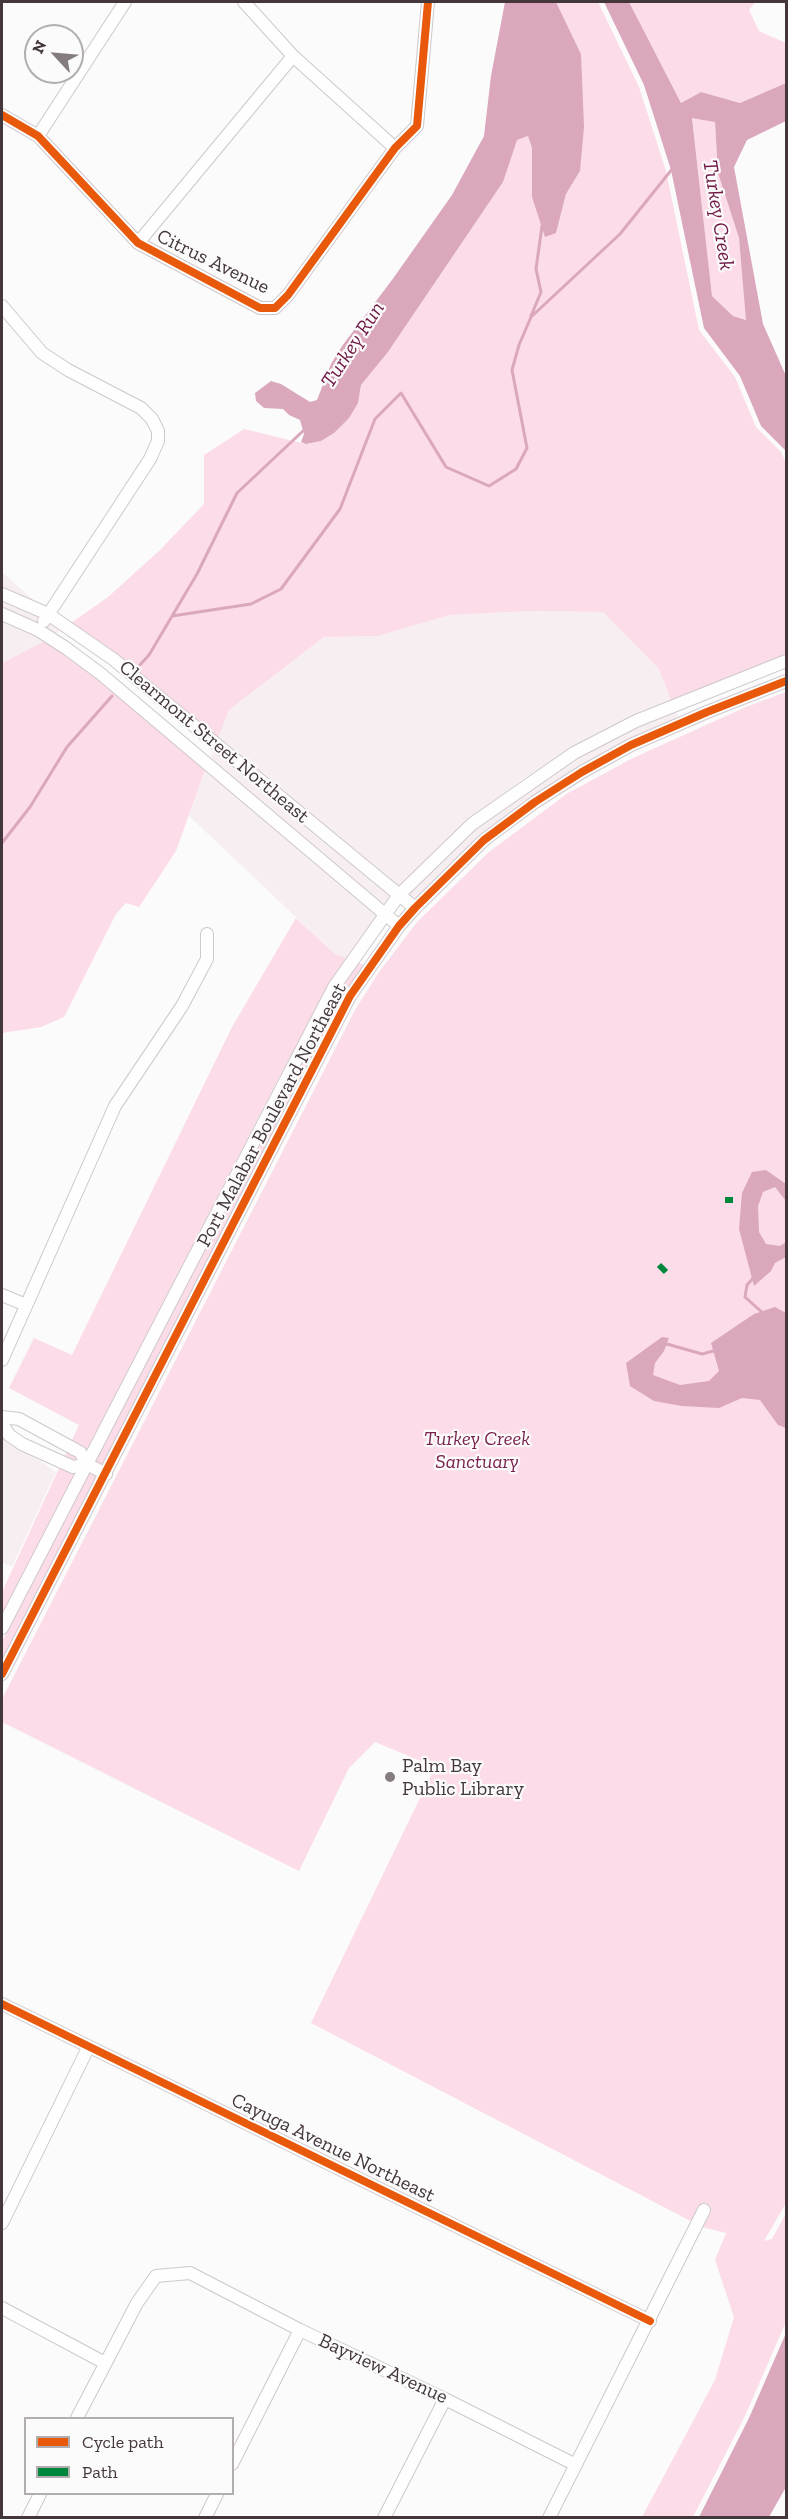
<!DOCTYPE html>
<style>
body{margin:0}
#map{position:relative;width:788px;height:2519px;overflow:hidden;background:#fbfbfb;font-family:"Zilla Slab",serif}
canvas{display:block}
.frame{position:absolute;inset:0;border:3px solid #44373c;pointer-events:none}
.legend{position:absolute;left:24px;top:2417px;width:210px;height:78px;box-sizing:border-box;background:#fbfbfb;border:2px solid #b2adaf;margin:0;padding:8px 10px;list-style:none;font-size:18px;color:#44373c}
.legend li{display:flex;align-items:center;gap:12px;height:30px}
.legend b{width:30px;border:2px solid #b2adaf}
.north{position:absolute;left:24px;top:24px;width:60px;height:60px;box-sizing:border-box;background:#fbfbfb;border:2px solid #b2adaf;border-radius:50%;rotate:296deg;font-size:16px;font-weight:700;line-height:24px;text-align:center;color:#44373c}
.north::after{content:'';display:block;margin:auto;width:21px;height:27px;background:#847c7f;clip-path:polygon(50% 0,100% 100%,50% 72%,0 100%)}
</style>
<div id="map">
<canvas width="788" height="2519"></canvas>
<div class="frame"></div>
<ul class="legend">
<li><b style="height:8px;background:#e8590c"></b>Cycle path</li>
<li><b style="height:8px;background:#00873e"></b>Path</li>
</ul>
<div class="north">N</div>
</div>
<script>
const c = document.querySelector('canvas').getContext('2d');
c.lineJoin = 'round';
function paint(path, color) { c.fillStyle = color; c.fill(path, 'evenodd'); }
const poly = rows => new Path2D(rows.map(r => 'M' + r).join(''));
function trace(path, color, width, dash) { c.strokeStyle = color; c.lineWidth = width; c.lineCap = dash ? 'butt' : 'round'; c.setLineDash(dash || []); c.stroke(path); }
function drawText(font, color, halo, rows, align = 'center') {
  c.font = font + ' "Zilla Slab",serif'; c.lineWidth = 4.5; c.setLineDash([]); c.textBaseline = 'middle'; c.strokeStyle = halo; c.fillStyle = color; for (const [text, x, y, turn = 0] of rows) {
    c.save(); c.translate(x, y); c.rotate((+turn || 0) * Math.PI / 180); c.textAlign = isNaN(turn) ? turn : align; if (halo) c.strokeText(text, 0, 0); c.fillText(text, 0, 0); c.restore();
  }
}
paint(poly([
 [2,572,39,605,2,588],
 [2,600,45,619,61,630,55,635,2,608],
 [530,611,603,612,659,669,671,700,633,716,571,748,523,779,468,820,399,888,218,738,229,710,324,637,378,636,450,615],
 [2,620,35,635,45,641,2,663],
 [676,710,679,718,628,740,578,767,531,797,480,836,414,900,408,895,477,828,531,788,577,757,639,726],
 [214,749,391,896,384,906,210,759],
 [205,770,377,915,346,958,335,954,189,816],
 [2,1436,56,1472,12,1567,2,1562]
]), '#f7eef1');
paint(poly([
 [556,2,598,2,639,87,666,171,699,330,735,377,756,427,781,452,786,463,786,655,671,700,659,669,603,612,530,611,450,615,378,636,324,637,229,710,218,738,71,623,108,597,159,551,204,504,204,455,244,429,306,444,321,441,334,433,358,403,361,385,388,352,503,182,516,140,528,136,532,148,532,197,556,233,566,194,580,171,581,54],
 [629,2,755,2,749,10,759,31,786,43,786,83,740,103,701,92,681,103],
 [692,117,715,121,718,173,739,238,747,320,733,316,712,296],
 [45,641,98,678,205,770,176,851,139,907,126,903,116,914,64,1017,41,1027,2,1033,2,663],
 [786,692,786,2203,764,2241,772,2239,786,2213,786,2322,745,2416,693,2517,642,2517,715,2380,734,2317,715,2260,726,2233,702,2227,311,2023,435,1767,375,1742,349,1768,299,1871,2,1722,2,1699,355,1010,379,972,417,922,489,852,568,793,633,758,746,707],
 [296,918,335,954,346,958,329,983,272,1091,2,1615,2,1592,79,1425,9,1388,34,1338,72,1355,232,1027],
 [358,963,365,965,345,993,289,1101,100,1472,2,1661,2,1641,283,1097,339,990]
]), '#fcdce8');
paint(poly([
 [505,2,556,2,581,54,584,127,580,171,566,194,556,233,545,237,532,197,532,148,528,136,517,140,503,182,388,352,361,385,358,403,349,418,334,433,321,441,306,444,301,442,304,434,300,420,289,415,283,409,264,408,256,401,255,393,271,381,281,384,310,402,317,400,331,364,342,346,392,280,452,195,484,136,491,76],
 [604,2,629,2,681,103,701,92,740,103,786,83,786,121,747,140,734,167,763,324,786,376,786,451,761,426,740,376,704,328,671,170,644,85],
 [692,118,715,122,718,173,739,238,746,320,733,316,712,296],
 [766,1170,786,1184,786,1201,775,1187,763,1192,758,1206,759,1232,766,1244,780,1246,786,1242,786,1257,775,1263,771,1271,754,1286,739,1229,742,1193,752,1172],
 [775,1307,786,1313,786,1428,778,1425,760,1400,742,1398,719,1408,682,1406,654,1401,630,1386,626,1363,662,1337,669,1338,664,1351,655,1363,653,1375,680,1385,709,1381,719,1371,711,1343,754,1314],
 [786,2333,786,2487,769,2517,699,2517,749,2418]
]), '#daa7bd');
trace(poly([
 [531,316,541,292,536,269,542,226],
 [172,616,251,604,281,589,340,509,375,419,401,393,446,467,489,486,516,469,527,448,512,370,519,345,531,317,620,234,673,168],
 [138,667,149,655,197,574,237,493,303,431],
 [2,843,30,807,67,747,112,696],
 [754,1277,747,1285,745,1297,764,1314],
 [662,1346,667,1344,702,1354,717,1350]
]), '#daa7bd', 3);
const minor = poly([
 [244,2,293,56,395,148],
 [2,115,38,136,138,243,260,308,275,308,288,295,395,148,417,126,428,2],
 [38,136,125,2],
 [138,243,293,56],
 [2,306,42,353,68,370,141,408,152,419,158,431,158,441,150,459,44,621],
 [2,594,48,614,113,659,415,908],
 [2,614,38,630,66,648,101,674,399,926],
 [2,1295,26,1305],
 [2,1360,115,1106,182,1006,207,959,207,934],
 [2,1417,19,1419,76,1450,80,1452,87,1464,106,1474],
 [2,1423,9,1435,22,1444,73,1467,87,1464],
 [2,1628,334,987,399,895,472,824,574,753,636,721,786,661],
 [2,1674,350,996,399,926,415,908,484,840,535,802,582,772,631,745,707,712,786,681],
 [2,2004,650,2321],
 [2,2223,88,2048],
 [2,2308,105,2363],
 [77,2418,137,2303,156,2276,190,2273,300,2330,445,2399,576,2465],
 [232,2464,300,2330],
 [28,2518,40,2494],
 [205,2518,217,2494],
 [384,2518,445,2399],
 [549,2518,704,2210]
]);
trace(minor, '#cec8ca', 14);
trace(minor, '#fefefe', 12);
trace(poly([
 [725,1200,733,1200],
 [659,1265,666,1272]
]), '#00873e', 6, [12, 6]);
trace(poly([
 [2,115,38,136,138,243,260,308,275,308,288,295,395,148,417,126,428,2],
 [2,1674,350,996,399,926,415,908,484,840,535,802,582,772,631,745,707,712,786,681],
 [2,2004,650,2321]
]), '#e8590c', 8);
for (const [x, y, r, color] of [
 [390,1777,6,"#847c7f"]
]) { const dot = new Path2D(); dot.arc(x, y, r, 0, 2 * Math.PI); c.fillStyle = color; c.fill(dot); trace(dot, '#fbfbfb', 2); }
drawText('20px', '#44373c', '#fbfbfb', [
 ["Citrus Avenue",213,262,26],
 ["Clearmont Street Northeast",214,742,40],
 ["Port Malabar Boulevard Northeast",272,1115,-62],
 ["Cayuga Avenue Northeast",333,2148,26],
 ["Bayview Avenue",383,2369,25]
]);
drawText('italic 20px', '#79224e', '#fbfbfb', [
 ["Turkey Creek",477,1439],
 ["Sanctuary",477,1462]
]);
drawText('20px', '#44373c', '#fbfbfb', [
 ["Palm Bay",402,1766],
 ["Public Library",402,1789]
], 'left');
drawText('italic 21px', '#6f1846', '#fbfbfb', [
 ["Turkey Creek",718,215,81],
 ["Turkey Run",353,345,-57]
]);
</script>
